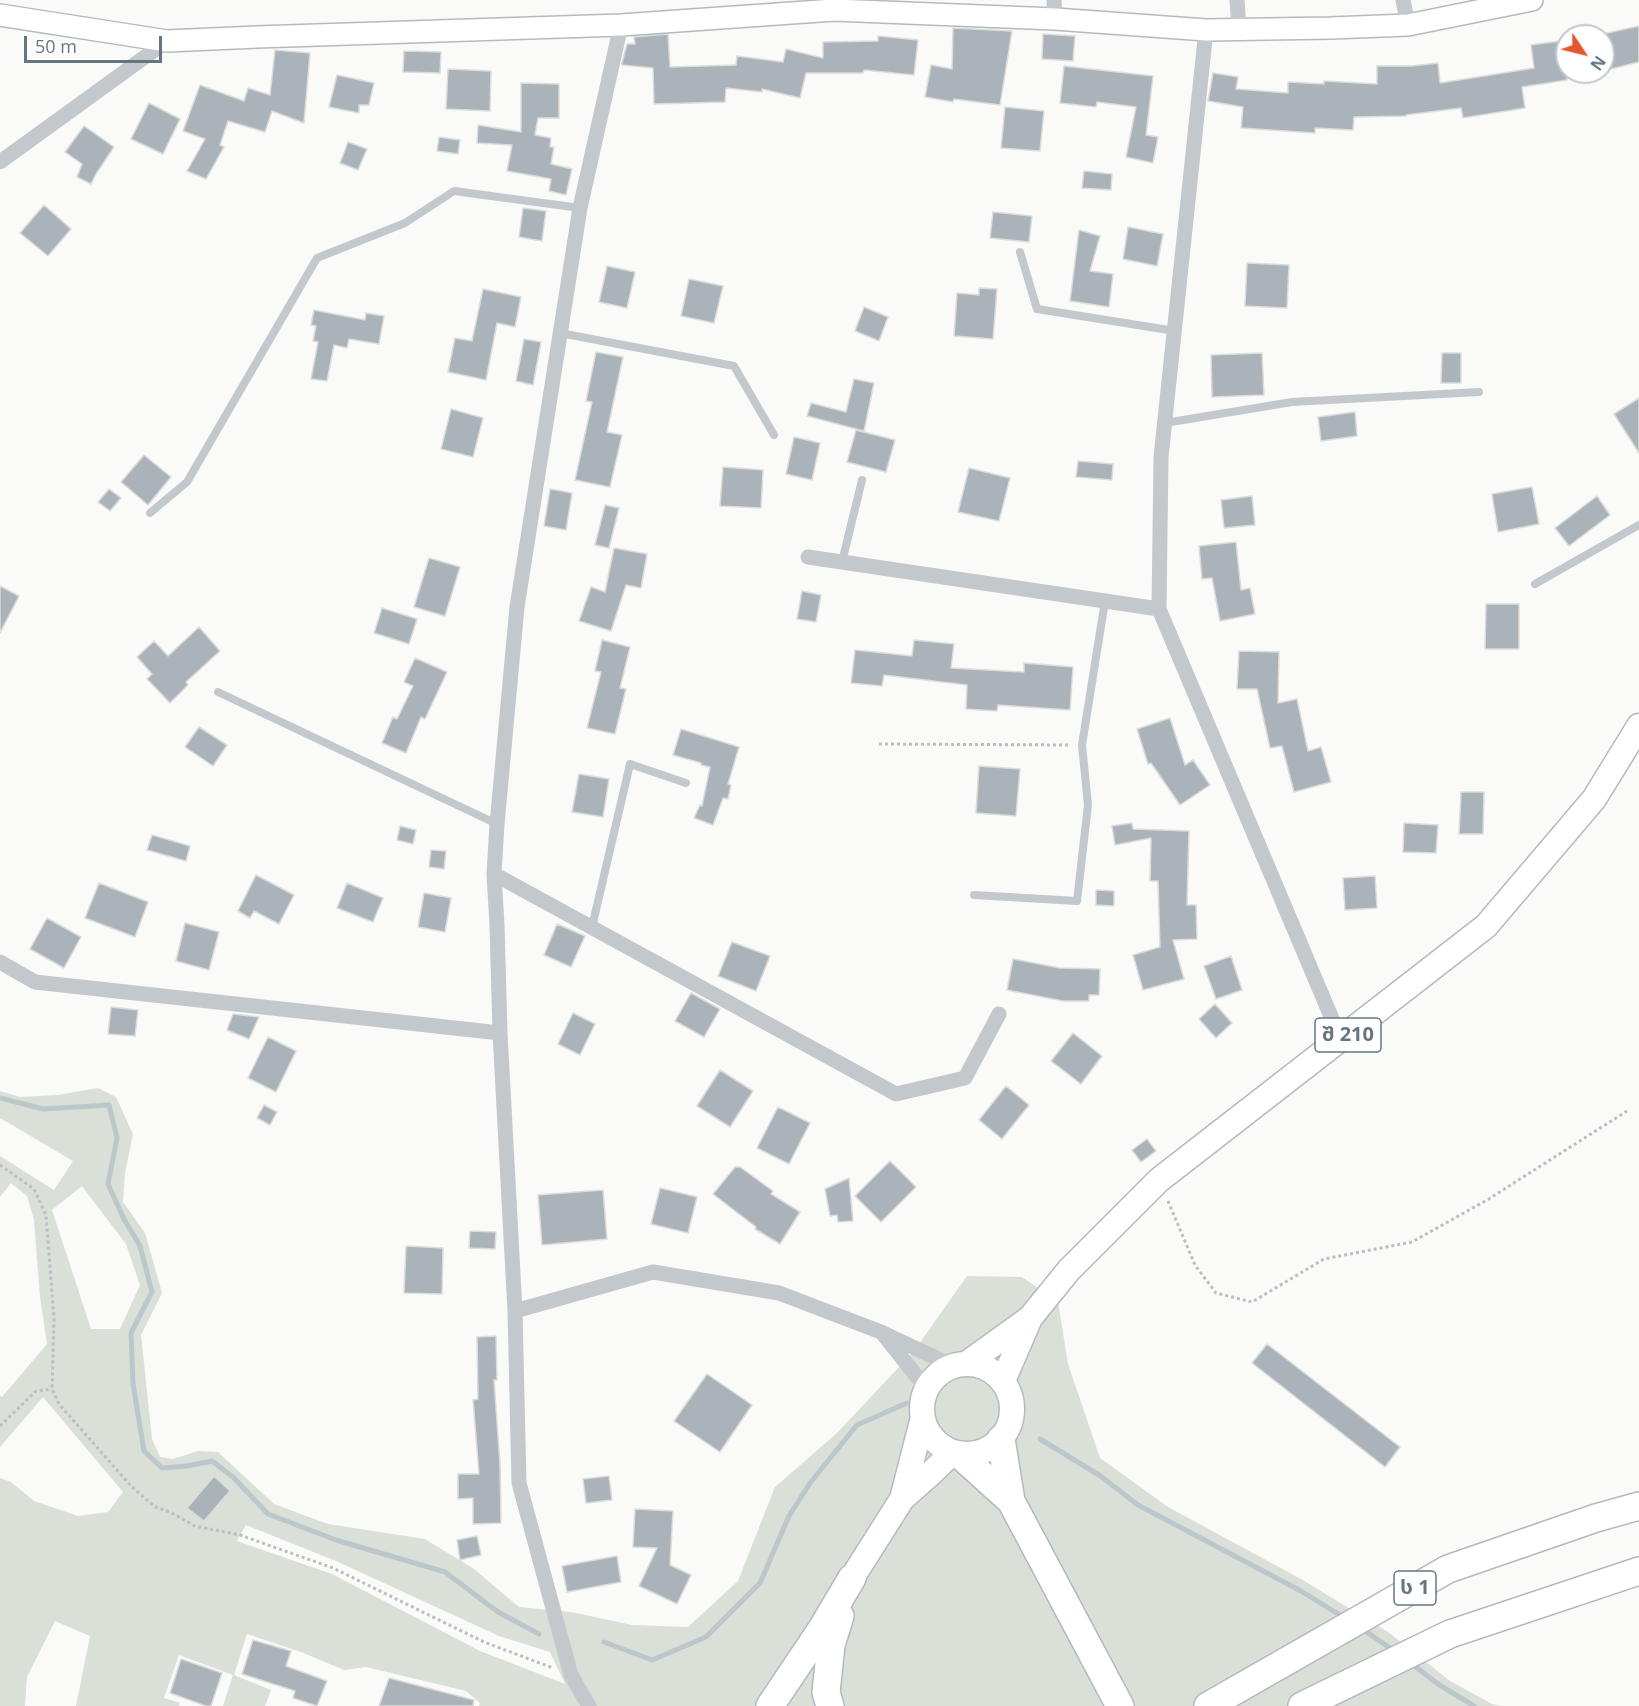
<!DOCTYPE html>
<meta charset="utf-8">
<style>
body{margin:0}
#map{position:relative;width:1639px;height:1706px;overflow:hidden;background:#fafaf8;font-family:"Open Sans",sans-serif}
canvas{display:block}
.north{position:absolute;left:1555px;top:24px;width:60px;height:60px;box-sizing:border-box;background:#fff;border:2px solid #c1c8cd;border-radius:50%;rotate:125deg;font-size:16px;font-weight:700;line-height:24px;text-align:center;color:#657683}
.north::after{content:'';display:block;margin:auto;width:21px;height:27px;background:#e4572e;clip-path:polygon(50% 0,100% 100%,50% 72%,0 100%)}
.scale{position:absolute;left:24px;top:36px;width:138px;height:27px;box-sizing:border-box;border:3px solid #657683;border-top:0;padding-left:8px;font-size:18px;line-height:21px;white-space:nowrap;color:#657683;-webkit-text-stroke:4px #fff;paint-order:stroke}
</style>
<div id="map">
<canvas width="1639" height="1706"></canvas>
<div class="north">N</div>
<div class="scale">50 m</div>
</div>
<script>
const c = document.querySelector('canvas').getContext('2d');
c.lineJoin = 'round';
function paint(path, color) { c.fillStyle = color; c.fill(path, 'evenodd'); }
const poly = rows => new Path2D(rows.map(r => 'M' + r).join(''));
function trace(path, color, width, dash) { c.strokeStyle = color; c.lineWidth = width; c.lineCap = dash ? 'butt' : 'round'; c.setLineDash(dash || []); c.stroke(path); }
function drawText(font, color, halo, rows, align = 'center') {
  c.font = font + ' "Open Sans","Noto Sans Georgian",sans-serif'; c.lineWidth = 6; c.setLineDash([]); c.textBaseline = 'middle'; c.strokeStyle = halo; c.fillStyle = color; for (const [text, x, y, turn = 0] of rows) {
    c.save(); c.translate(x, y); c.rotate((+turn || 0) * Math.PI / 180); c.textAlign = isNaN(turn) ? turn : align; if (halo) c.strokeText(text, 0, 0); c.fillText(text, 0, 0); c.restore();
  }
}
paint(poly([
 [98,1088,116,1097,133,1134,125,1173,123,1202,145,1233,162,1293,141,1335,152,1439,160,1457,173,1459,198,1451,218,1452,274,1504,328,1524,425,1539,474,1569,519,1607,571,1612,632,1625,688,1627,738,1581,775,1487,837,1433,914,1351,967,1276,1022,1277,1058,1302,1068,1364,1100,1458,1168,1507,1301,1579,1388,1632,1450,1681,1492,1704,1501,1706,479,1706,480,1703,466,1691,366,1667,344,1670,301,1652,247,1634,234,1675,271,1690,265,1706,223,1706,233,1675,179,1655,164,1698,180,1703,179,1706,76,1706,90,1636,55,1621,27,1677,25,1706,0,1706,0,1478,11,1482,34,1501,78,1516,108,1512,123,1492,43,1397,0,1447,0,1396,2,1397,47,1344,40,1297,34,1220,27,1196,11,1183,0,1197,0,1156,54,1190,73,1161,0,1118,0,1091,20,1097,58,1095],
 [82,1186,126,1244,140,1285,120,1329,91,1329,52,1210],
 [246,1525,336,1561,499,1636,550,1652,565,1684,480,1651,332,1574,237,1541]
]), '#dadfd7');
trace(poly([
 [0,1098,43,1109,109,1105,117,1138,108,1184,124,1219,140,1246,152,1292,131,1333,133,1384,144,1451,162,1468,187,1466,212,1461,233,1477,268,1514,336,1540,445,1572,498,1612,539,1634],
 [1040,1439,1099,1475,1138,1505,1301,1591,1346,1619],
 [1362,1629,1396,1652],
 [604,1642,652,1660,706,1637,760,1583,789,1516,810,1483,857,1425,907,1403],
 [1411,1663,1438,1684,1474,1706]
]), '#bbc7cb', 5);
const building = poly([
 [1639,26,1639,62,1603,71,1603,34,1639,26],
 [953,28,1012,31,1000,105,954,99,953,102,925,97,931,65,952,69,953,28],
 [668,34,670,67,736,65,737,56,783,62,786,49,823,58,823,42,878,41,878,36,918,40,914,75,864,70,863,73,806,73,800,98,762,89,762,92,726,88,725,102,654,104,653,68,622,65,622,63,627,44,635,44,634,37,668,34],
 [1043,34,1075,36,1073,61,1042,59,1043,34],
 [1567,40,1567,80,1522,87,1525,108,1463,118,1461,108,1406,115,1406,116,1354,117,1353,130,1315,128,1315,133,1241,128,1243,107,1208,101,1213,73,1238,77,1236,89,1288,93,1288,82,1324,84,1324,81,1377,84,1377,66,1412,66,1438,63,1440,83,1534,68,1531,45,1567,40],
 [275,50,310,53,304,123,272,111,265,132,228,121,220,145,224,147,206,179,187,171,205,139,183,131,200,85,244,101,248,88,270,95,275,50],
 [404,51,441,52,440,73,403,72,404,51],
 [1064,66,1153,76,1146,135,1158,137,1153,163,1126,157,1136,107,1097,102,1096,107,1060,103,1064,66],
 [448,69,491,71,490,111,446,109,448,69],
 [337,75,374,83,369,105,359,105,359,113,329,107,337,75],
 [521,83,559,84,559,118,538,118,535,135,551,138,550,147,554,147,551,164,572,169,566,195,549,191,551,179,507,171,512,145,477,143,478,125,521,132,521,83],
 [149,103,180,119,163,154,131,139,149,103],
 [1005,107,1044,111,1040,151,1001,148,1005,107],
 [84,126,114,147,96,174,91,184,77,177,82,164,65,152,84,126],
 [439,137,460,140,458,154,437,151,439,137],
 [348,142,367,149,358,170,340,163,348,142],
 [1084,171,1112,174,1111,190,1082,188,1084,171],
 [44,205,71,229,48,256,20,233,44,205],
 [523,208,546,211,542,241,519,237,523,208],
 [993,212,1032,216,1029,242,990,238,993,212],
 [1128,227,1163,234,1157,266,1123,259,1128,227],
 [1079,230,1100,236,1090,271,1113,274,1109,307,1070,301,1079,230],
 [1247,263,1289,265,1287,308,1245,306,1247,263],
 [607,266,635,272,627,308,599,302,607,266],
 [689,279,723,286,714,323,681,316,689,279],
 [979,288,997,289,993,339,954,336,957,293,979,295,979,288],
 [483,289,521,297,515,327,497,323,486,380,448,372,455,338,472,341,483,289],
 [864,307,888,317,879,341,855,331,864,307],
 [314,310,365,320,366,313,384,316,379,344,349,339,347,348,334,345,327,381,311,379,318,342,313,341,316,326,311,325,314,310],
 [524,339,541,342,533,385,516,381,524,339],
 [596,352,623,357,607,432,622,435,610,487,575,480,592,402,586,401,596,352],
 [1262,353,1264,395,1212,397,1211,355,1262,353],
 [1442,353,1461,353,1461,383,1441,383,1442,353],
 [854,379,874,383,864,431,807,416,811,403,846,412,854,379],
 [1639,398,1639,453,1614,414,1639,398],
 [451,409,483,418,473,457,441,449,451,409],
 [1355,412,1357,436,1321,441,1318,417,1355,412],
 [856,430,895,440,886,472,847,462,856,430],
 [794,437,820,443,812,480,786,474,794,437],
 [144,455,171,477,148,505,121,482,144,455],
 [1078,461,1113,464,1112,480,1076,477,1078,461],
 [723,467,763,470,761,508,720,506,723,467],
 [969,468,1010,478,999,521,958,512,969,468],
 [1532,487,1539,524,1498,532,1492,494,1532,487],
 [109,489,121,498,110,511,98,502,109,489],
 [550,489,572,493,566,530,544,526,550,489],
 [1252,496,1255,525,1224,528,1221,500,1252,496],
 [1597,496,1610,515,1569,546,1555,528,1597,496],
 [605,505,619,508,609,548,595,545,605,505],
 [1236,542,1241,590,1250,588,1255,614,1220,621,1212,578,1202,579,1199,546,1236,542],
 [614,548,647,554,641,588,626,585,611,631,579,621,591,587,605,592,614,548],
 [429,558,460,567,445,616,414,607,429,558],
 [0,586,19,596,0,633,0,586],
 [802,591,821,595,816,622,797,619,802,591],
 [1486,604,1519,604,1519,649,1485,649,1486,604],
 [382,608,417,619,409,644,374,633,382,608],
 [199,627,220,651,186,682,188,685,170,703,147,679,152,674,137,657,154,641,168,656,199,627],
 [602,640,630,647,620,688,626,689,615,734,587,728,601,672,595,671,602,640],
 [914,640,954,644,951,668,1024,672,1024,663,1073,667,1070,710,998,705,997,711,966,709,967,685,884,675,882,686,851,683,855,650,912,656,914,640],
 [1239,651,1279,652,1278,703,1297,699,1308,751,1321,747,1331,782,1294,792,1282,746,1270,748,1257,689,1237,689,1239,651],
 [415,658,447,672,425,719,421,717,406,753,382,743,393,717,397,719,413,686,404,682,415,658],
 [1170,718,1185,765,1193,760,1210,785,1180,805,1151,763,1148,764,1137,729,1170,718],
 [199,727,227,745,213,766,185,747,199,727],
 [681,729,739,747,728,784,731,785,728,799,723,798,713,825,694,818,700,805,702,806,710,767,701,765,701,763,673,755,681,729],
 [979,766,1020,769,1016,816,976,813,979,766],
 [579,774,609,779,603,817,572,812,579,774],
 [1461,792,1484,792,1483,834,1459,834,1461,792],
 [1132,823,1133,829,1189,831,1187,905,1196,905,1197,939,1173,940,1184,979,1143,990,1133,955,1160,947,1158,881,1150,881,1151,838,1115,845,1112,826,1132,823],
 [1404,823,1438,825,1436,853,1403,852,1404,823],
 [400,826,416,830,413,844,397,840,400,826],
 [152,835,190,846,186,861,147,850,152,835],
 [431,850,446,851,444,869,429,867,431,850],
 [256,875,294,895,279,924,254,911,250,918,238,911,256,875],
 [1375,876,1377,908,1345,910,1343,878,1375,876],
 [99,883,148,902,135,937,85,918,99,883],
 [347,883,383,898,373,922,337,908,347,883],
 [1096,890,1114,891,1114,906,1096,905,1096,890],
 [424,893,451,898,445,932,418,927,424,893],
 [47,918,81,937,64,968,30,949,47,918],
 [185,923,219,932,209,970,176,961,185,923],
 [557,924,585,936,571,967,544,955,557,924],
 [732,942,770,956,756,991,718,976,732,942],
 [1231,956,1242,990,1216,999,1204,966,1231,956],
 [1013,959,1060,968,1100,969,1099,995,1089,995,1089,1001,1063,1001,1007,990,1013,959],
 [691,993,720,1009,704,1037,675,1021,691,993],
 [1215,1004,1232,1023,1216,1038,1199,1019,1215,1004],
 [111,1007,138,1010,135,1036,108,1034,111,1007],
 [573,1013,595,1024,580,1055,558,1044,573,1013],
 [233,1014,259,1017,249,1039,227,1030,233,1014],
 [1073,1033,1102,1056,1081,1084,1051,1061,1073,1033],
 [268,1037,296,1051,276,1092,248,1078,268,1037],
 [720,1070,753,1091,730,1127,697,1106,720,1070],
 [1006,1086,1029,1105,1002,1139,979,1120,1006,1086],
 [264,1105,277,1112,270,1125,257,1118,264,1105],
 [778,1107,810,1123,789,1164,757,1148,778,1107],
 [1147,1139,1156,1151,1141,1162,1132,1150,1147,1139],
 [890,1161,916,1187,881,1222,855,1196,890,1161],
 [735,1167,740,1167,773,1191,771,1194,800,1212,780,1244,755,1229,756,1227,713,1194,735,1167],
 [849,1178,853,1221,838,1222,837,1215,830,1216,825,1189,849,1178],
 [660,1188,697,1197,688,1233,651,1224,660,1188],
 [603,1190,607,1239,542,1245,538,1195,603,1190],
 [470,1231,496,1232,495,1249,469,1248,470,1231],
 [406,1246,443,1248,442,1294,404,1293,406,1246],
 [496,1336,497,1380,494,1380,500,1464,501,1523,473,1524,473,1498,458,1499,458,1474,479,1474,473,1400,478,1399,477,1337,496,1336],
 [1267,1344,1400,1447,1385,1467,1252,1363,1267,1344],
 [707,1374,752,1405,720,1452,674,1421,707,1374],
 [214,1476,230,1491,204,1521,187,1508,214,1476],
 [609,1476,612,1500,586,1503,583,1479,609,1476],
 [635,1509,673,1511,670,1565,691,1575,677,1604,639,1586,657,1548,633,1547,635,1509],
 [477,1536,481,1555,460,1560,457,1540,477,1536],
 [617,1556,621,1582,567,1592,562,1566,617,1556],
 [253,1640,291,1651,286,1666,327,1681,317,1706,293,1698,295,1691,242,1674,253,1640],
 [181,1659,222,1673,211,1706,206,1706,170,1693,181,1659],
 [389,1678,474,1700,473,1706,379,1706,389,1678]
]);
paint(building, '#aab3b9');
trace(building, '#dcdcda', 1.5);
const secondary = poly([
 [0,15,167,41,257,37,621,25,834,10,1055,19,1206,30,1331,28,1408,25,1532,0]
]);
const primary = poly([
 '922 1409a45 45 0 1 1 90 0a45 45 0 1 1-90 0Z',
 [966,1364,1030,1318],
 [1003,1381,1030,1318,1069,1270,1159,1180,1486,926,1594,799,1639,726],
 [902,1499,928,1476,952,1453],
 [852,1578,902,1499,922,1421]
]);
const motorway = poly([
 [1001,1439,1011,1501,1120,1706],
 [960,1455,1011,1501],
 [770,1706,823,1627,852,1578],
 [830,1706,826,1692,831,1645,840,1616],
 [1208,1706,1448,1569,1596,1518,1639,1506],
 [1302,1706,1450,1634,1639,1571]
]);
trace(secondary, '#b3babf', 24);
trace(primary, '#b5babe', 27);
trace(motorway, '#b4b9bd', 30);
trace(poly([
 [879,744,1069,745],
 [0,1165,34,1189,46,1215,54,1319,52,1389,59,1404,132,1487,155,1507,170,1512,195,1526,240,1535,333,1568,484,1642,553,1668],
 [1168,1201,1195,1265,1216,1293,1252,1302,1324,1259,1412,1242,1487,1200,1627,1111],
 [0,1426,36,1391,52,1389]
]), '#bbbfc2', 3, [3, 3]);
trace(poly([
 [1020,252,1037,309,1175,331],
 [560,333,734,366,774,435],
 [1165,423,1292,402,1479,392],
 [150,513,187,482,317,258,405,223,454,191,580,208],
 [842,562,862,480],
 [1535,584,1639,525],
 [218,692,497,824],
 [974,895,1077,901,1088,805,1082,745,1105,601],
 [592,927,630,764,686,783]
]), '#c3c8cc', 8);
trace(poly([
 [1054,0,1055,19],
 [1237,0,1239,30],
 [1403,0,1408,25],
 [1206,30,1161,457,1159,609,1341,1040],
 [0,162,167,41],
 [808,557,1159,609],
 [494,874,896,1094,965,1078,999,1014],
 [0,962,35,982,500,1033],
 [515,1311,653,1272,779,1293,881,1332,953,1366],
 [883,1334,926,1388],
 [589,1706,571,1675,519,1483,515,1311,500,1033,497,925,494,874,497,824,517,607,580,208,621,25]
]), '#c3c8cc', 15);
trace(secondary, '#fff', 21);
trace(primary, '#fff', 24);
trace(motorway, '#fff', 27);
for (const [x, y, w] of [
 [1348,1035,66],
 [1415,1588,42]
]) { const box = new Path2D(); box.roundRect(x - w / 2, y - 17, w, 34, 4.5); c.fillStyle = '#fff'; c.fill(box); trace(box, '#657683', 1.5); }
drawText('bold 20px', '#657683', null, [
 ["შ 210",1348,1035],
 ["ს 1",1415,1588]
]);
</script>
